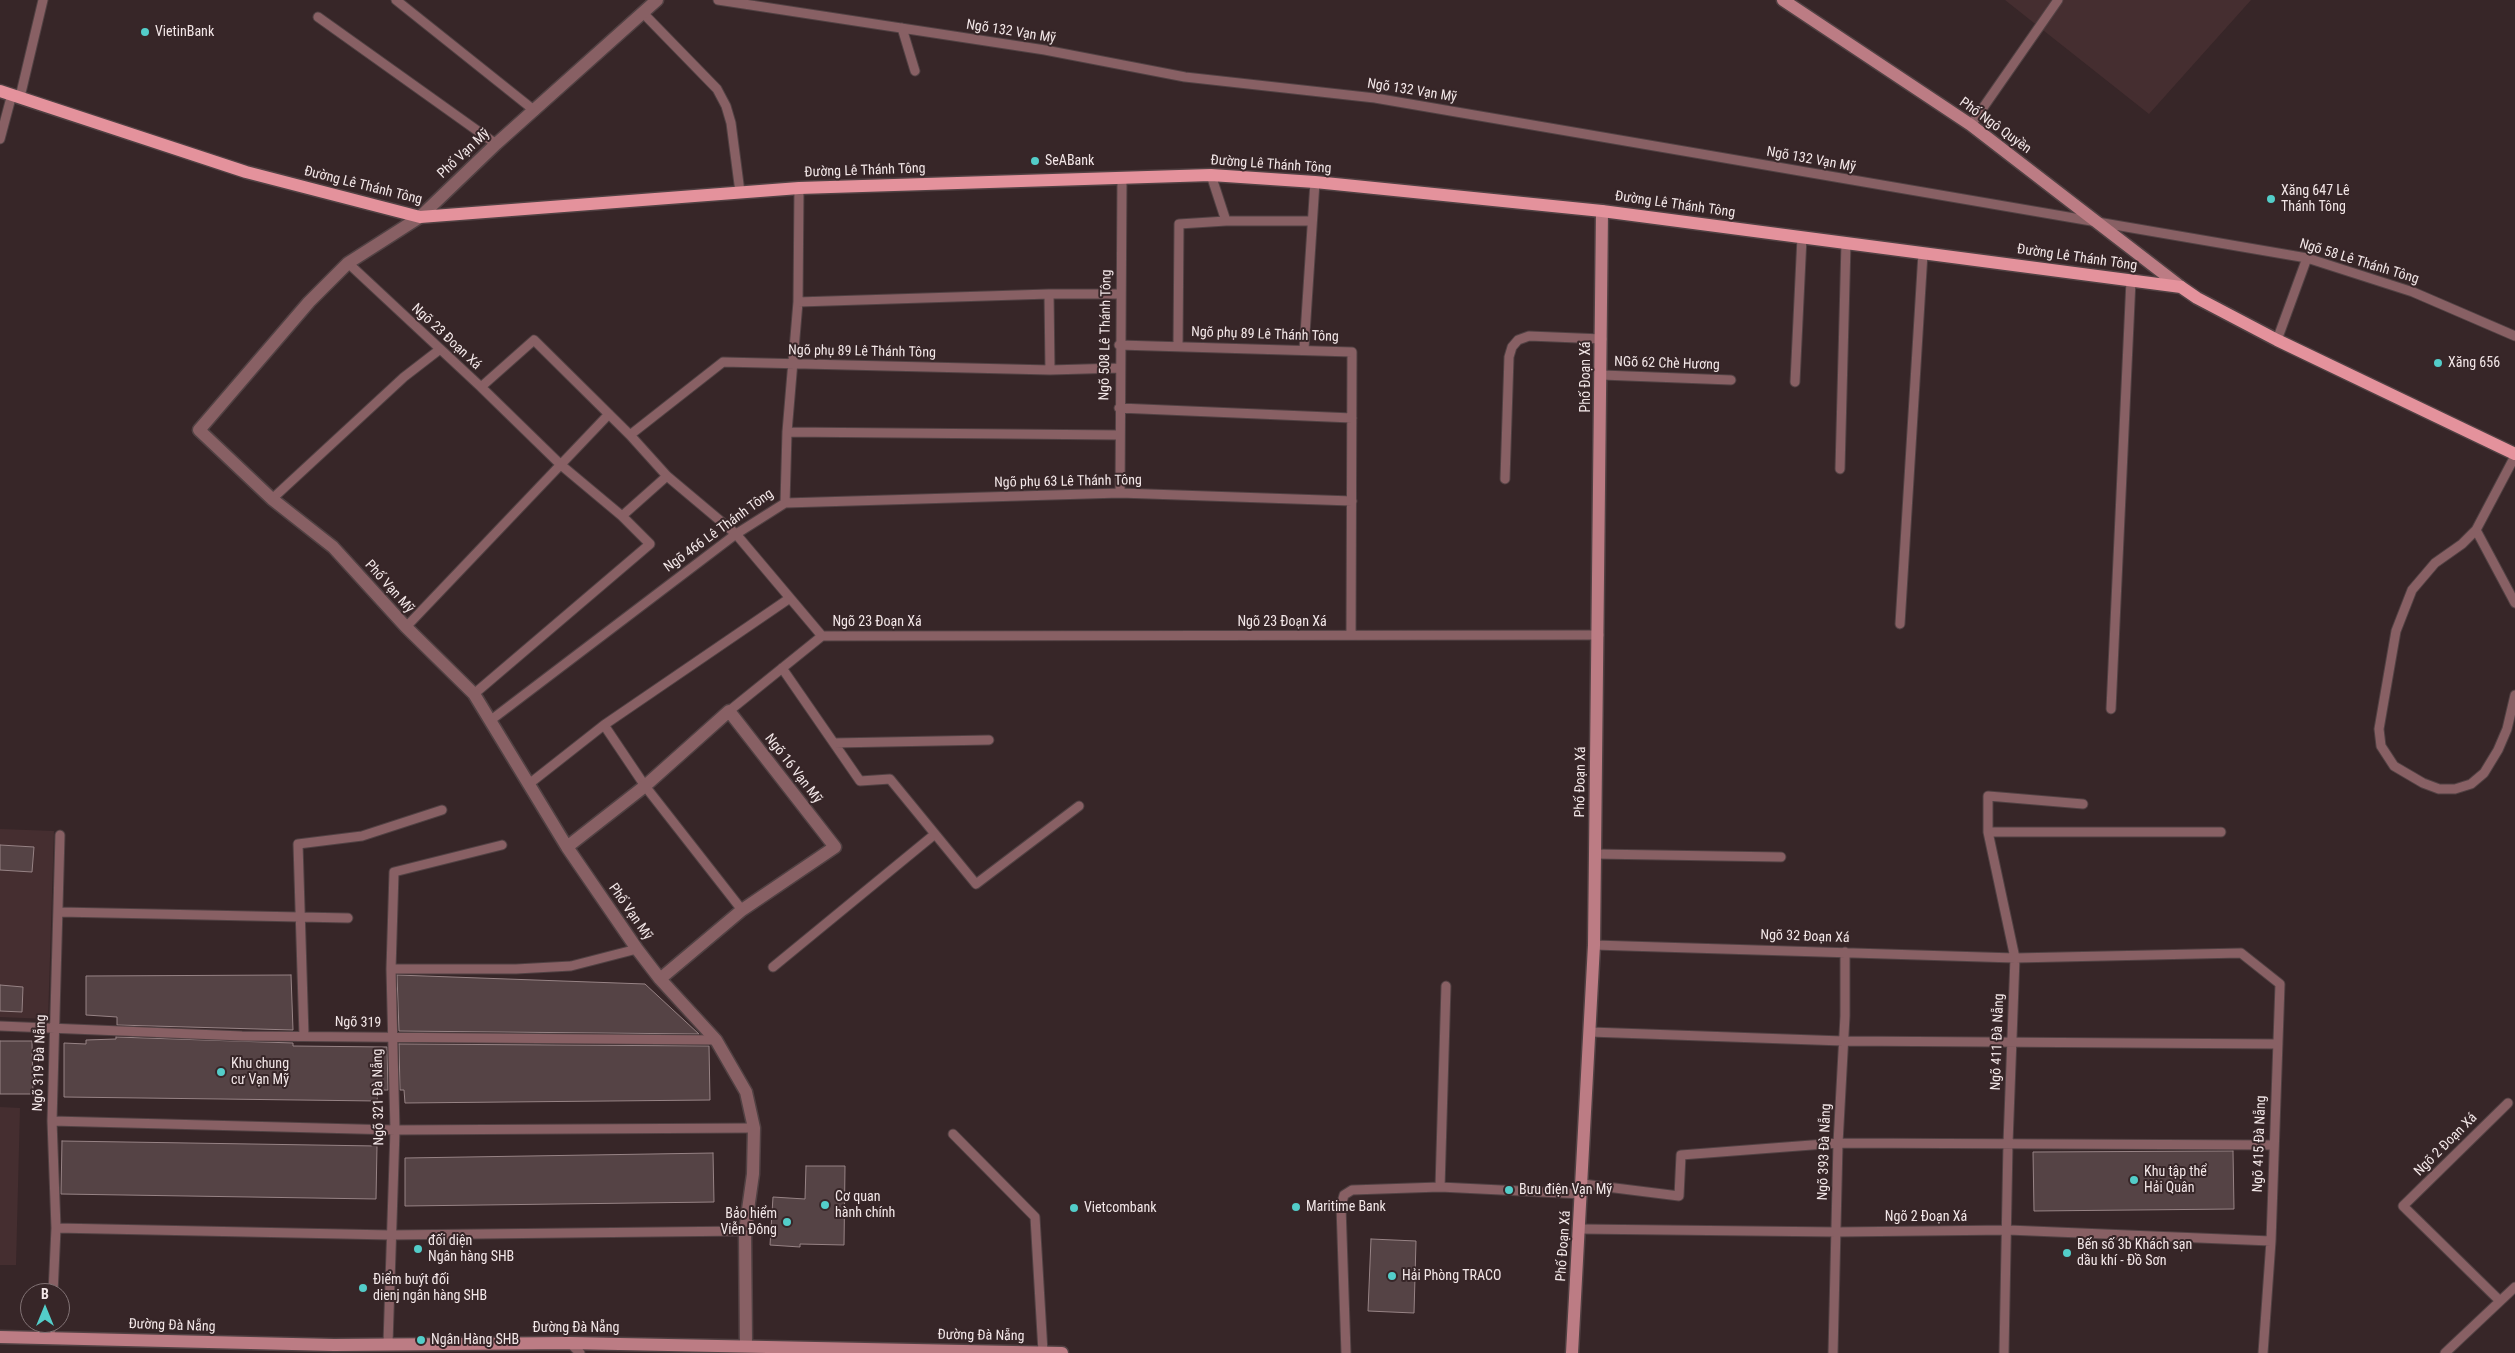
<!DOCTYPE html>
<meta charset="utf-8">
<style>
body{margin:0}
#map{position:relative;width:2515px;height:1353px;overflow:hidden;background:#372628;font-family:"Roboto Condensed",sans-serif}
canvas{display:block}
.north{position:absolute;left:20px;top:1283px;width:50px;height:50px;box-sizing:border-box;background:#372628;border:1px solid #827375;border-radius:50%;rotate:0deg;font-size:14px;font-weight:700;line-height:20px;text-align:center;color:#f3e7e8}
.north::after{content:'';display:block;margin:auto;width:18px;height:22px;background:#53cdc9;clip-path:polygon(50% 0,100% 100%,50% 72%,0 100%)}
</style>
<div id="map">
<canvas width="2515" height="1353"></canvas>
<div class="north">B</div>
</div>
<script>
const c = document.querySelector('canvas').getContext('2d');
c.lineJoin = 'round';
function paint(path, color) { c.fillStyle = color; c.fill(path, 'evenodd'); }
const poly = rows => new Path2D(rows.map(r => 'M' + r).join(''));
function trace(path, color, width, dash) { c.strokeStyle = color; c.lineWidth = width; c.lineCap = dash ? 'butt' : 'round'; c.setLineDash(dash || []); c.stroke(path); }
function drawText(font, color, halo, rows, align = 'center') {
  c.font = font + ' "Roboto Condensed",sans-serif'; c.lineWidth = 4; c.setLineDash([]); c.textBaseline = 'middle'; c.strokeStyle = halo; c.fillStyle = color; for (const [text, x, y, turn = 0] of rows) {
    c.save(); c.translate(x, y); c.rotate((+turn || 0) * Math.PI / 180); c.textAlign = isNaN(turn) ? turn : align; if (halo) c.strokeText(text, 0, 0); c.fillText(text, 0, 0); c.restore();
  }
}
paint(poly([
 [2005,0,2251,0,2149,114],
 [0,829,54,831,48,1019,0,1017],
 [0,1107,20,1108,16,1265,0,1265]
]), '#452e30');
const building = poly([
 [0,845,34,847,32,872,0,870,0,845],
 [291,975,293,1030,117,1025,117,1017,86,1015,86,976,291,975],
 [397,975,645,984,699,1034,399,1031,397,975],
 [0,985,23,987,22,1012,0,1011,0,985],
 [116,1037,293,1043,293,1046,387,1047,388,1090,378,1090,377,1101,64,1097,64,1043,86,1044,86,1040,116,1039,116,1037],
 [0,1041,32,1041,33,1094,0,1094,0,1041],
 [399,1044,709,1046,710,1100,405,1103,404,1090,400,1090,399,1044],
 [62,1141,377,1146,376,1199,61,1194,62,1141],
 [2233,1151,2234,1209,2034,1211,2033,1152,2233,1151],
 [713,1153,714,1202,405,1206,405,1158,713,1153],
 [806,1166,845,1166,844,1245,800,1244,800,1247,770,1245,773,1197,805,1199,806,1166],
 [1371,1239,1416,1241,1414,1313,1368,1311,1371,1239]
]);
paint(building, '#554345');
trace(building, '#978385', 1);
const lane = poly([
 [396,0,535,111],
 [718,0,1045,50,1185,77,1375,98,2307,258,2413,292,2515,336],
 [643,13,717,89,726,106,731,123,740,192],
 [318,17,496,144],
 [902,28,915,71],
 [20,97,43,0],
 [1971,125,2058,0],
 [0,139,12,94],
 [1226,221,1312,221],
 [348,263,481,387,534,340,630,435,667,476,736,534,822,636,1599,635],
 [1049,294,1120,294],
 [798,302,1049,294,1050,370],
 [2277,340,2307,258],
 [1119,345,1352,352,1351,635],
 [1178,346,1179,224,1226,221,1211,175],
 [1304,349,1315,182],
 [1602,375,1731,380],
 [1795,382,1802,237],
 [481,387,561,465,622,516],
 [1119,408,1352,418],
 [787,432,1120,435],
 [630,435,723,362,1050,370,1119,368],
 [2515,456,2476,530,2462,544,2435,563,2412,590,2396,631,2379,729,2381,746,2394,766,2423,783,2439,789,2455,789,2471,784,2484,773,2498,750,2507,729,2515,695],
 [1840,469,1846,243],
 [1505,479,1509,357,1512,347,1518,340,1529,336,1602,339],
 [1120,493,1122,178],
 [272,499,404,377,439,350],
 [785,503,1120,493,1352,501],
 [2476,530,2515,603],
 [1900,624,1923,253],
 [406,627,609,414],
 [782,668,860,781,890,779,976,884,1079,806],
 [474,694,650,544,622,516,667,476],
 [2111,709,2131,280],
 [729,711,822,636],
 [491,720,736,534,785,503,787,432,798,302,799,188],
 [604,725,645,786,742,910],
 [834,743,989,740],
 [529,784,604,725,790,598],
 [1988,832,2221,832],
 [1595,854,1781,857],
 [59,912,348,918],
 [1594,945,2015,958,2241,953,2280,984,2271,1241,2263,1353],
 [773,967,935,834],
 [391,969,516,969,571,966,637,949],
 [0,1026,242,1036,716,1040],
 [1590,1032,1843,1041,2278,1044],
 [304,1036,298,844,362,836,442,810],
 [52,1121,395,1130,754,1128],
 [953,1134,1035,1217,1043,1352],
 [1583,1184,1679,1196,1681,1155,1838,1143,2273,1145],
 [1440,1187,1446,986],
 [56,1228,390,1235,745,1231],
 [1580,1229,1837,1232,2008,1230,2271,1241],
 [53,1293,56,1228,52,1121,60,835],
 [2500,1301,2403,1206,2508,1103],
 [50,1337,51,1323],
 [388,1343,395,1130,391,969,394,872,502,845],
 [570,1343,580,1353],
 [1346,1353,1341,1206,1344,1195,1352,1190,1440,1187,1582,1194],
 [1833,1353,1838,1143,1845,1016,1845,952],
 [2004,1353,2008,1143,2015,958,1988,832,1988,796,2083,804],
 [2445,1353,2515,1287]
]);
const street = poly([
 [657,0,496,144,420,217,348,263,309,302,199,430,272,499,333,547,406,627,474,694,567,847,637,949,660,979,716,1040,746,1092,754,1128,753,1174,745,1231,746,1346],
 [567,847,645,786,729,711,835,847,742,910,660,979]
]);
const secondary = poly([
 [1783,0,1971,125,2181,287],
 [0,1337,334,1345,570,1343,1062,1353],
 [1572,1353,1594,945,1602,211]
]);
const primary = poly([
 [0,91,246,172,420,217,799,188,1211,175,1315,182,1602,211,2181,287,2197,298,2277,340,2515,454]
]);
trace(lane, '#514143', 11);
trace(street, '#514143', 15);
trace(secondary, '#514143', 15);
trace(primary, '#514143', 15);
trace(lane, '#886064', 9);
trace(street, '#886064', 12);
trace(secondary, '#bc7c84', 12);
trace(primary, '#e4929c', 12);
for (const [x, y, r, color] of [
 [145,32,5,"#53cdc9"],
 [1035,161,5,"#53cdc9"],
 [2271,199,5,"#53cdc9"],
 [2438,363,5,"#53cdc9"],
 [221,1072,5,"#53cdc9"],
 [2134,1180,5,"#53cdc9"],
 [1509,1190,5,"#53cdc9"],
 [825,1205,5,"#53cdc9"],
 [1296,1207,5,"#53cdc9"],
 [1074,1208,5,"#53cdc9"],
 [787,1222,5,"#53cdc9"],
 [418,1249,5,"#53cdc9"],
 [2067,1253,5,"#53cdc9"],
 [1392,1276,5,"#53cdc9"],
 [363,1288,5,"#53cdc9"],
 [421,1340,5,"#53cdc9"]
]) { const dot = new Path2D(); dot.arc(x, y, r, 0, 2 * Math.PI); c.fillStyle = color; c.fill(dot); trace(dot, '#372628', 2); }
drawText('14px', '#f3e7e8', '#372628', [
 ["VietinBank",155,32],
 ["SeABank",1045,161],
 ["Xăng 647 Lê",2281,191],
 ["Thánh Tông",2281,207],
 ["Xăng 656",2448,363],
 ["Khu chung",231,1064],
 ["cư Vạn Mỹ",231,1080],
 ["Khu tập thể",2144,1172],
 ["Hải Quân",2144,1188],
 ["Bưu điện Vạn Mỹ",1519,1190],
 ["Cơ quan",835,1197],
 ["hành chính",835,1213],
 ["Maritime Bank",1306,1207],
 ["Vietcombank",1084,1208],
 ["Bảo hiểm",777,1214,"right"],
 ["Viễn Đông",777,1230,"right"],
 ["đối diện",428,1241],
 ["Ngân hàng SHB",428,1257],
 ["Bến số 3b Khách sạn",2077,1245],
 ["dầu khí - Đồ Sơn",2077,1261],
 ["Hải Phòng TRACO",1402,1276],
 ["Điểm buýt đối",373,1280],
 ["dienj ngân hàng SHB",373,1296],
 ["Ngân Hàng SHB",431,1340]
], 'left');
drawText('14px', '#f3e7e8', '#372628', [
 ["Ngõ 132 Vạn Mỹ",1011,32,9],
 ["Ngõ 132 Vạn Mỹ",1412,91,9],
 ["Phố Ngô Quyền",1995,126,36],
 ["Phố Vạn Mỹ",464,154,-43],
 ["Ngõ 132 Vạn Mỹ",1811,160,10],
 ["Đường Lê Thánh Tông",1271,165,4],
 ["Đường Lê Thánh Tông",865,171,-2],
 ["Đường Lê Thánh Tông",363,186,14],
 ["Đường Lê Thánh Tông",1675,205,8],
 ["Đường Lê Thánh Tông",2077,258,8],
 ["Ngõ 58 Lê Thánh Tông",2359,262,17],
 ["Ngõ 508 Lê Thánh Tông",1106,335,-89],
 ["Ngõ phụ 89 Lê Thánh Tông",1265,335,2],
 ["Ngõ 23 Đoạn Xá",446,337,43],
 ["Ngõ phụ 89 Lê Thánh Tông",862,352,1],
 ["NGõ 62 Chè Hương",1667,364,2],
 ["Phố Đoạn Xá",1586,377,-90],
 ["Ngõ phụ 63 Lê Thánh Tông",1068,482,-1],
 ["Ngõ 466 Lê Thánh Tông",719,531,-36],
 ["Phố Vạn Mỹ",389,587,48],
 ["Ngõ 23 Đoạn Xá",877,622],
 ["Ngõ 23 Đoạn Xá",1282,622],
 ["Ngõ 16 Vạn Mỹ",793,769,52],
 ["Phố Đoạn Xá",1581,782,-89],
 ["Phố Vạn Mỹ",630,912,55],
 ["Ngõ 32 Đoạn Xá",1805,937,2],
 ["Ngõ 319",358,1023,1],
 ["Ngõ 411 Đà Nẵng",1998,1042,-88],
 ["Ngõ 319 Đà Nẵng",40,1063,-88],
 ["Ngõ 321 Đà Nẵng",379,1097,-91],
 ["Ngõ 415 Đà Nẵng",2260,1144,-88],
 ["Ngõ 2 Đoạn Xá",2446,1145,-45],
 ["Ngõ 393 Đà Nẵng",1825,1152,-88],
 ["Ngõ 2 Đoạn Xá",1926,1217],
 ["Phố Đoạn Xá",1564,1246,-86],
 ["Đường Đà Nẵng",172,1326,2],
 ["Đường Đà Nẵng",576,1328],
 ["Đường Đà Nẵng",981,1336,1]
]);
</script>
